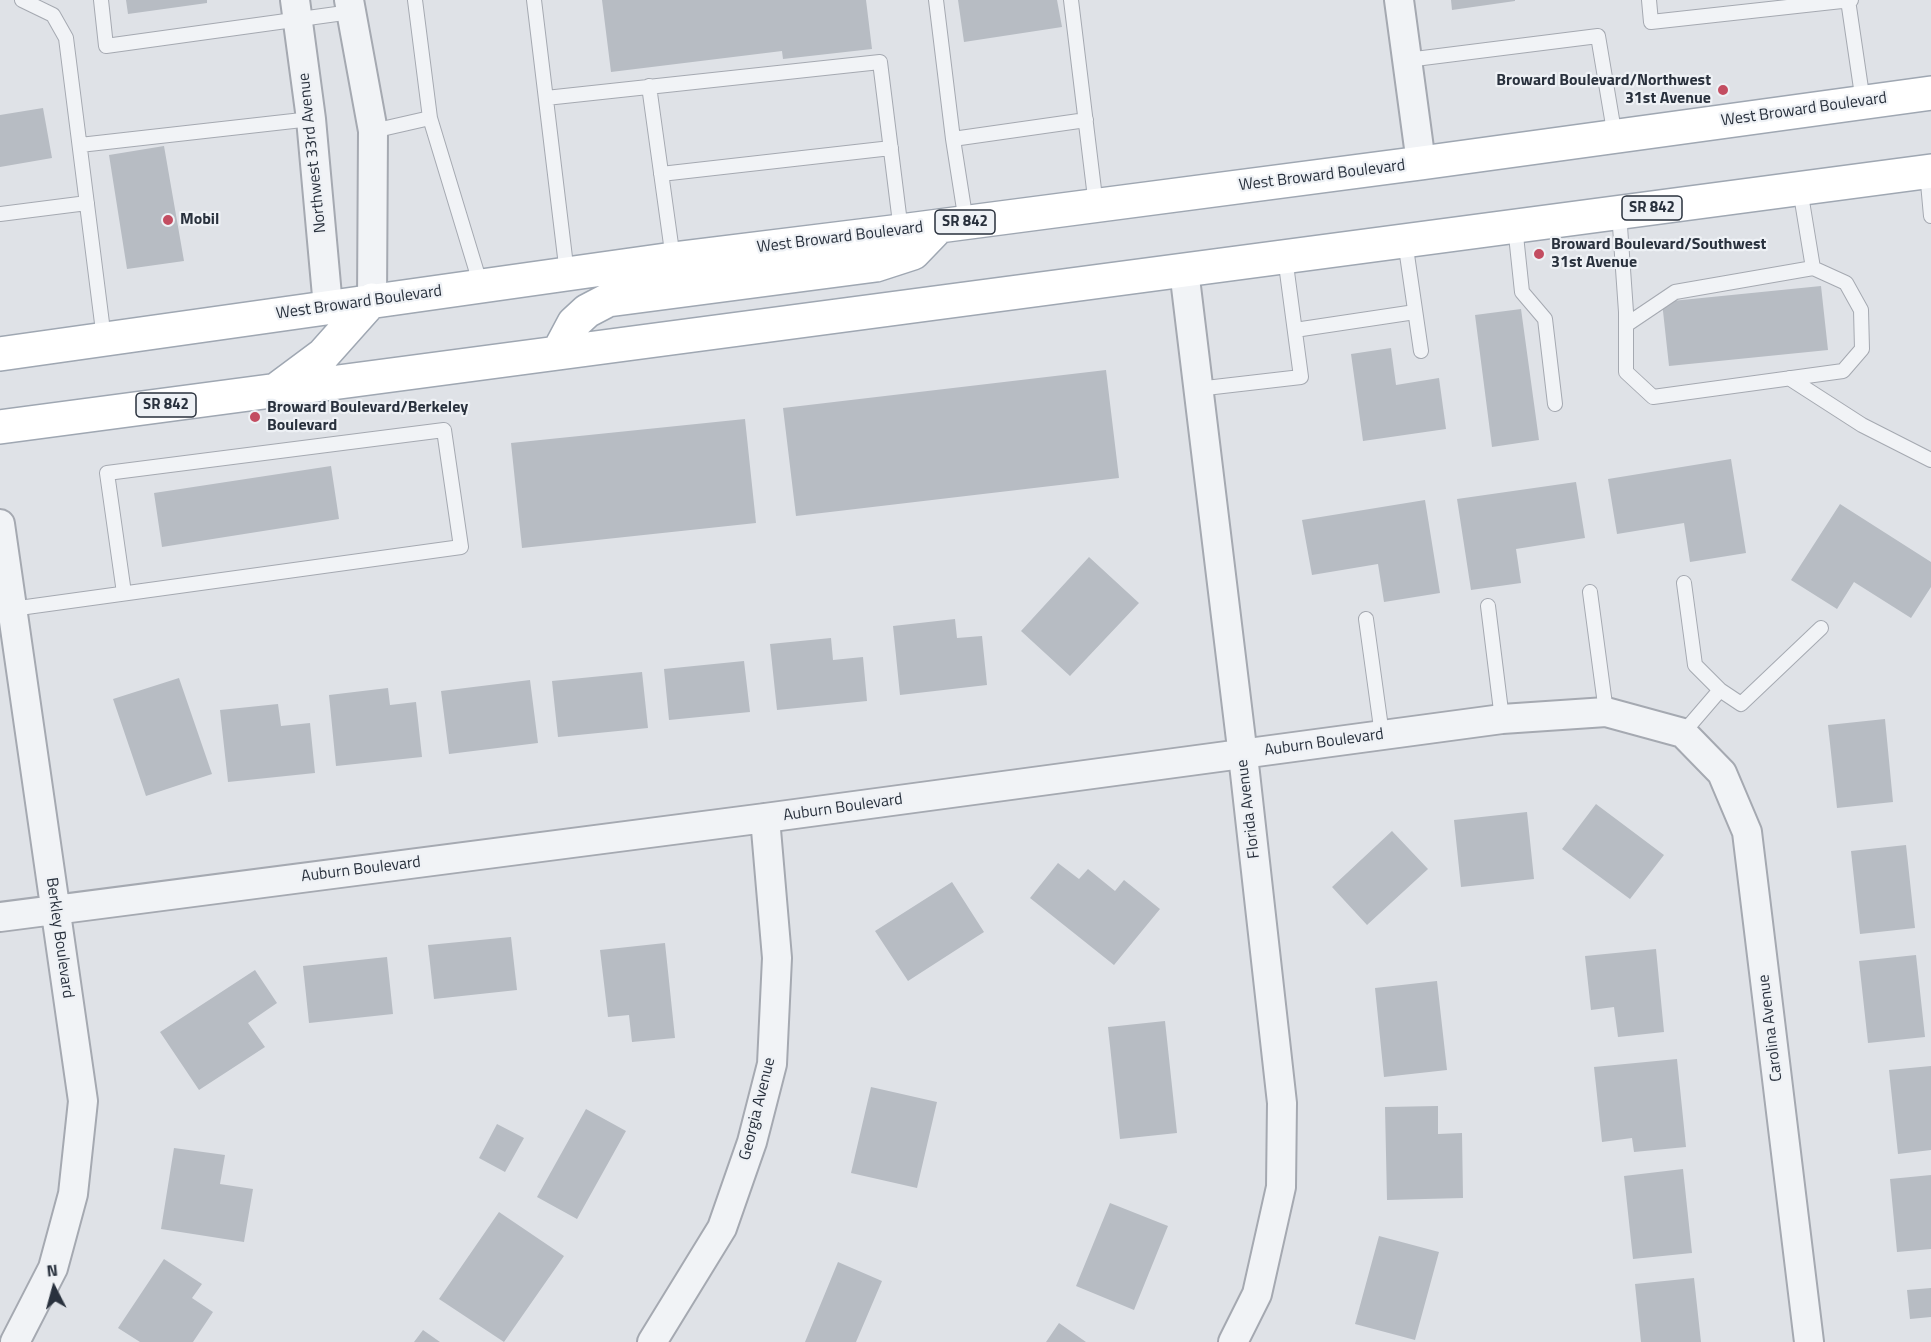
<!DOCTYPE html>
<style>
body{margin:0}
#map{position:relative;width:1931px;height:1342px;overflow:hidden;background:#dfe2e7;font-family:"Titillium Web",sans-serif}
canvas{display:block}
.north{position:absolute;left:24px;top:1258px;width:60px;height:60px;-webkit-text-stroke:4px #eef1f5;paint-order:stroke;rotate:354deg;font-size:16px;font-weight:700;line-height:24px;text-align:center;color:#29313d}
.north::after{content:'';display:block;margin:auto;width:21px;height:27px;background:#29313d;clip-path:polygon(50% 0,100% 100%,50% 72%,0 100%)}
</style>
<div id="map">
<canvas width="1931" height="1342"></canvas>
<div class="north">N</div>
</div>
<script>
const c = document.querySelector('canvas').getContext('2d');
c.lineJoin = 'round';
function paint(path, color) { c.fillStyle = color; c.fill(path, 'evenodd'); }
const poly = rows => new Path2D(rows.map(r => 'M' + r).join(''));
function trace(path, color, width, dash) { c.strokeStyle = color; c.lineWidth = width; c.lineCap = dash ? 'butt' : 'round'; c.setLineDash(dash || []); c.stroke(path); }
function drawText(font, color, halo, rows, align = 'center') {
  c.font = font + ' "Titillium Web",sans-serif'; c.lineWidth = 4.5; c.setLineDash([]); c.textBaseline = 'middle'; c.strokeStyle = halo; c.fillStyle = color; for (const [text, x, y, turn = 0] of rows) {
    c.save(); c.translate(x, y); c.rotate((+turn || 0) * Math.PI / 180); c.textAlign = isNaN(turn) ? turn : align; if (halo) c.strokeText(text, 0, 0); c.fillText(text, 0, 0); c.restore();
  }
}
paint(poly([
 [126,0,207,0,207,3,128,14],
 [602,0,866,0,872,49,783,59,782,51,611,72],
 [958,0,1057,0,1062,27,964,42],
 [1451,0,1515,0,1515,1,1452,10],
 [43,108,52,158,0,167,0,115],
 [164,146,184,261,127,269,109,155],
 [1821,286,1828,350,1669,366,1662,302],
 [1521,309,1539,440,1492,447,1475,315],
 [1391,348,1396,385,1439,378,1446,429,1363,441,1351,354],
 [1106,370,1119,478,796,516,783,408],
 [745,419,756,523,522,548,511,443],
 [1731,459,1746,553,1690,562,1684,523,1617,534,1608,479],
 [331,466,339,519,162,547,154,493],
 [1576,482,1585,538,1516,549,1521,583,1471,590,1457,499],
 [1425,500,1440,593,1384,602,1378,564,1312,575,1302,520],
 [1840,504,1931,562,1931,587,1911,618,1854,582,1837,609,1791,580],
 [1089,557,1139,603,1070,676,1021,631],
 [955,619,957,638,982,636,987,685,900,695,893,626],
 [831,638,833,660,863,657,867,701,777,710,770,644],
 [744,661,750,712,669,720,664,669],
 [642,672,648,728,558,737,552,681],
 [179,678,212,774,146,796,113,699],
 [530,680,538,743,449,754,441,691],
 [388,688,390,705,416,702,422,757,336,766,329,695],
 [278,704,281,726,310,723,315,773,228,782,220,710],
 [1885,719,1893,802,1837,808,1828,725],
 [1596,804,1664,855,1630,899,1562,849],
 [1527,812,1534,879,1461,887,1454,820],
 [1392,831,1428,869,1367,925,1332,887],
 [1906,845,1915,928,1860,934,1851,851],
 [1058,863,1079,879,1088,869,1115,891,1124,880,1160,909,1114,965,1030,898],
 [952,882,984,932,908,981,875,931],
 [511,937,517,990,434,999,428,945],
 [665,943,675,1038,632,1042,629,1015,608,1017,600,950],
 [1656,949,1664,1032,1618,1037,1614,1007,1591,1010,1585,956],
 [1916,955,1925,1037,1868,1043,1859,961],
 [387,957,393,1014,309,1023,303,966],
 [255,970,277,1003,248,1023,265,1047,199,1090,160,1032],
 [1437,981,1447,1070,1384,1077,1375,988],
 [1165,1021,1177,1133,1120,1139,1108,1027],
 [1677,1059,1686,1147,1634,1152,1632,1138,1602,1142,1594,1067],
 [1931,1066,1931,1150,1898,1154,1889,1070],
 [871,1087,937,1102,917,1188,851,1173],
 [1438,1106,1438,1134,1462,1133,1463,1198,1387,1200,1385,1107],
 [586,1109,626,1131,577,1219,537,1197],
 [497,1124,524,1138,505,1172,479,1158],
 [174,1148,225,1155,220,1184,253,1189,244,1242,161,1229],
 [1683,1169,1692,1253,1633,1259,1624,1176],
 [1931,1175,1931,1249,1897,1252,1890,1179],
 [1110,1203,1168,1226,1134,1310,1076,1286],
 [499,1212,564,1256,504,1342,439,1299],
 [1379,1236,1439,1252,1415,1340,1355,1324],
 [164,1259,202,1284,192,1298,213,1312,193,1342,140,1342,118,1328],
 [838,1262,882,1281,856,1342,805,1342],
 [1694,1278,1701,1342,1641,1342,1635,1284],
 [1931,1288,1931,1317,1910,1319,1907,1290],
 [1059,1323,1086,1342,1046,1342],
 [423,1330,440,1342,414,1342]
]), '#b7bcc3');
const service = poly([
 [22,0,53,15,66,38,104,339],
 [101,0,106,46,351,12],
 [415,0,430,118,481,286],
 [534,0,567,274],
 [936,0,953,139,1086,120],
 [1071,0,1096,206],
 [1649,0,1651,22,1851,0],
 [1848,0,1863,102],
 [1407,60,1598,36,1615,137],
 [649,86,673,259],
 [546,98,880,62,901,231],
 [373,131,430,118],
 [953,139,966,222],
 [80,145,311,119],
 [1927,172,1931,216],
 [661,174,891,148],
 [1619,212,1626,312,1626,372,1653,397,1843,371,1862,349,1861,310,1846,283,1813,268,1800,189],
 [0,214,87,203],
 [1515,226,1522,292,1545,319,1555,404],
 [1405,241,1421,351],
 [1626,325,1675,292,1813,268],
 [1295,330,1415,312],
 [1789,378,1862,425,1931,460],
 [1197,389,1301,377,1285,257],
 [1684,583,1695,665,1720,690],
 [1590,592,1606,712],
 [1488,606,1502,719],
 [12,609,461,547,444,430,107,473,124,593],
 [1366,619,1382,735],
 [1683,733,1720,690,1741,704,1821,628]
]);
const minor = poly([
 [295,0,311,119,328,307],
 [349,0,373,131,372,300],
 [1399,0,1421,163],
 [1184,270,1245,773,1282,1103,1281,1187,1257,1294,1233,1342],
 [0,524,83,1101,73,1194,53,1268,15,1342],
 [0,917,765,818,1502,719,1606,712,1683,733,1722,773,1747,832,1809,1342],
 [652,1342,722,1228,752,1142,772,1064,777,958,765,818]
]);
const primary = poly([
 [558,353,574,323,587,311,608,300,876,265,913,253,939,226],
 [0,354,673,259,901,231,1421,163,1931,93],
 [276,390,323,355,372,300],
 [0,427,1931,171]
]);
trace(service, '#a5a9b1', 16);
trace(minor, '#a5a9b1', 32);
trace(primary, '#9fa7b2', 36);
trace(service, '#f1f3f6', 14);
trace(minor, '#f1f3f6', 28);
trace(primary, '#fff', 33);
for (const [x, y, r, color] of [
 [1723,90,6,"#c34d61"],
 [168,220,6,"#c34d61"],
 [1539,254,6,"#c34d61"],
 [255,417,6,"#c34d61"]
]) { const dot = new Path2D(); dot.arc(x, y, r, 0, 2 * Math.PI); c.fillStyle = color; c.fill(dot); trace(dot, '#eef1f5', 2); }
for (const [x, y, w] of [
 [1652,208,60],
 [965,222,60],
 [166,405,60]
]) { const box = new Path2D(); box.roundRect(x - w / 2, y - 12, w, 24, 4.5); c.fillStyle = '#eef1f5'; c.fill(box); trace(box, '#29313d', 1.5); }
drawText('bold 15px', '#29313d', null, [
 ["SR 842",1652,208],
 ["SR 842",965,222],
 ["SR 842",166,405]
]);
drawText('bold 16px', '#29313d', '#eef1f5', [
 ["Broward Boulevard/Northwest",1711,81,"right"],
 ["31st Avenue",1711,99,"right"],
 ["Mobil",180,220],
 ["Broward Boulevard/Southwest",1551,245],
 ["31st Avenue",1551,263],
 ["Broward Boulevard/Berkeley",267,408],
 ["Boulevard",267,426]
], 'left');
drawText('16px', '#29313d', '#eef1f5', [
 ["West Broward Boulevard",1804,110,-8],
 ["Northwest 33rd Avenue",313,153,-96],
 ["West Broward Boulevard",1322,176,-7],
 ["West Broward Boulevard",840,238,-7],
 ["West Broward Boulevard",359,303,-8],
 ["Auburn Boulevard",1324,743,-8],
 ["Auburn Boulevard",843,808,-8],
 ["Florida Avenue",1249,809,-97],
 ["Auburn Boulevard",361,870,-7],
 ["Berkley Boulevard",59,938,82],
 ["Carolina Avenue",1771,1028,-97],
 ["Georgia Avenue",758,1109,-76]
]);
</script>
